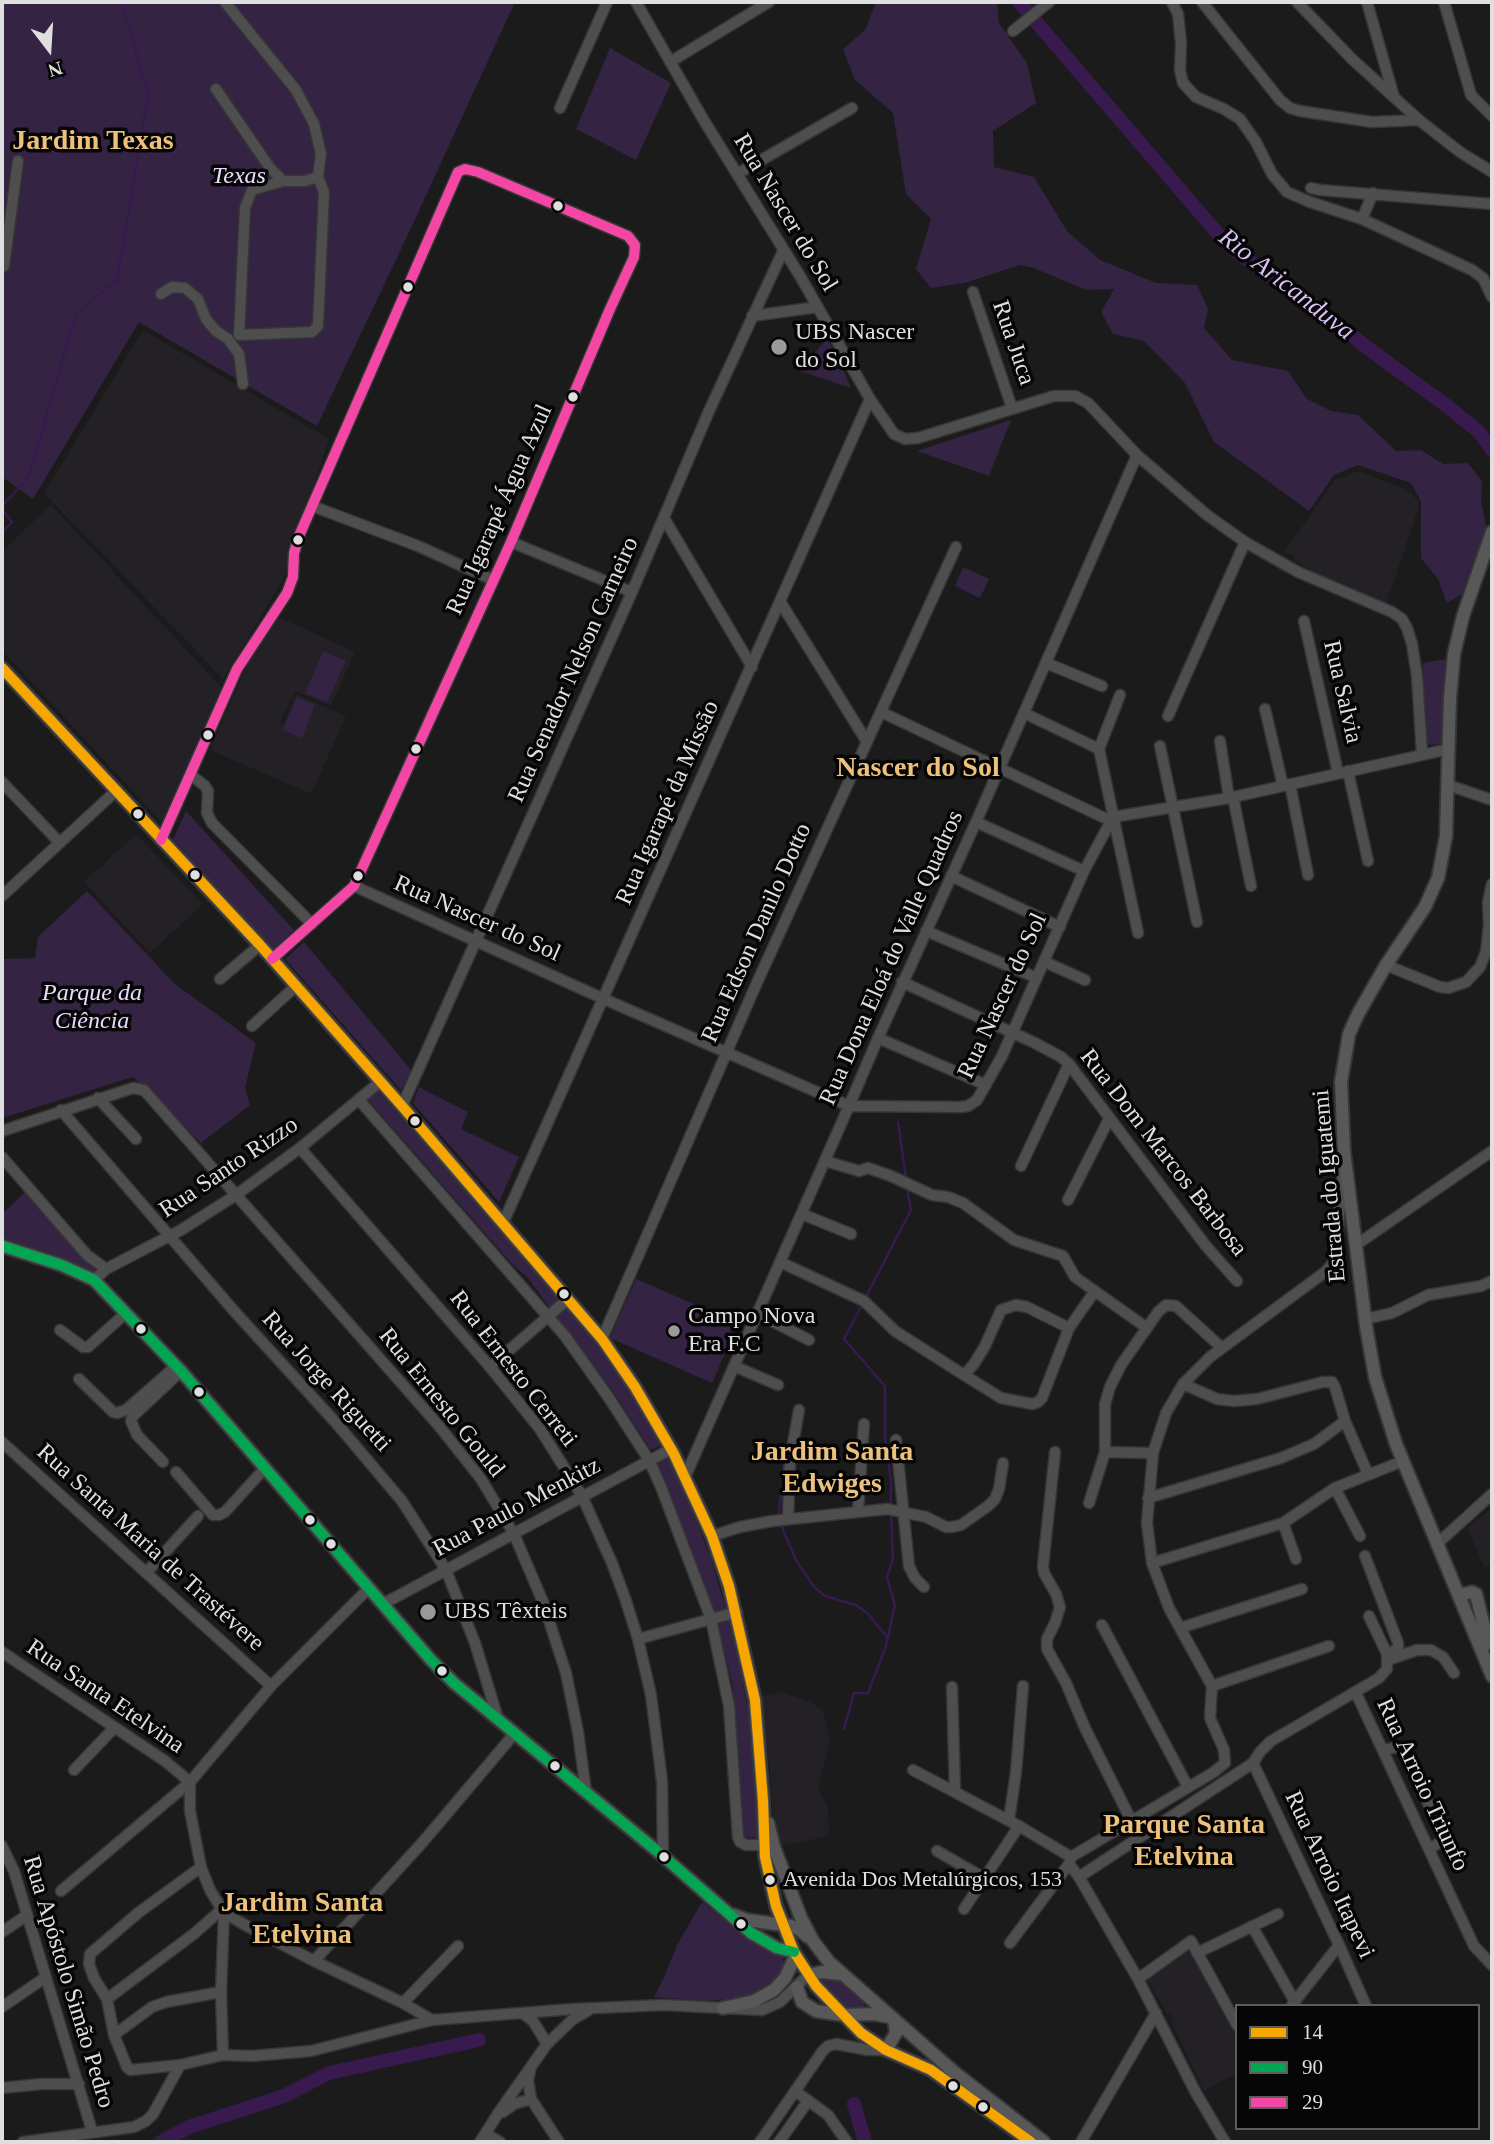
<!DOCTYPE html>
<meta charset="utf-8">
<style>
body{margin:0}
#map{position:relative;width:1494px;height:2144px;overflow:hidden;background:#1b1b1b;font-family:"Times New Roman",serif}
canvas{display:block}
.frame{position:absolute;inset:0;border:4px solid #dfdfe0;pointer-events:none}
.legend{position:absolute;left:1235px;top:2004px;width:245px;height:126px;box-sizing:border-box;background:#060606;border:2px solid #5d5d5d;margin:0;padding:9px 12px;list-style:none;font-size:21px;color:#dfdfe0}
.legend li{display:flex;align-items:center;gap:14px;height:35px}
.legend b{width:35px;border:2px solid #5d5d5d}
.north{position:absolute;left:14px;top:14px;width:70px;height:70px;-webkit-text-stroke:5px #060606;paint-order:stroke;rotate:163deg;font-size:19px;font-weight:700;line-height:28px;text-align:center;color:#dfdfe0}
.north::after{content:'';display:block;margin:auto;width:24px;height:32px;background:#dfdfe0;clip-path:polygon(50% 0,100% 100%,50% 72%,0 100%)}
</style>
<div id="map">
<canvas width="1494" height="2144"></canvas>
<div class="frame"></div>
<ul class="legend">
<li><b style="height:9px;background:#f7a600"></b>14</li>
<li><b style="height:9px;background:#00a651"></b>90</li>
<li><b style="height:9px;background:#f346a5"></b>29</li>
</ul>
<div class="north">N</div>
</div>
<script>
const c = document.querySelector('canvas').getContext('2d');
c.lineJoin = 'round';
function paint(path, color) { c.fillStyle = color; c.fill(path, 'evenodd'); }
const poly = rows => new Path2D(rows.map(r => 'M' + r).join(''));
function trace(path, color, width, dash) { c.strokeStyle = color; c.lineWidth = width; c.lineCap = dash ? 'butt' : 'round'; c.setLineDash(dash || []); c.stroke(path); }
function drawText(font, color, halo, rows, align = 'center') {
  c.font = font + ' "Times New Roman",serif'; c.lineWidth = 7; c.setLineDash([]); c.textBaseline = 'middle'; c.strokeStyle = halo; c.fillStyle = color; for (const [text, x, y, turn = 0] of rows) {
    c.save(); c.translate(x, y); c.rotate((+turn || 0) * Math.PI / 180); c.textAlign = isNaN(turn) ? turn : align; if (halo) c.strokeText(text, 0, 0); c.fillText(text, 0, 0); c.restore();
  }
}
paint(poly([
 [143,330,329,439,283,580,223,679,44,493],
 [1359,471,1405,489,1418,500,1419,506,1386,604,1332,582,1293,560,1294,556,1285,551,1335,480],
 [51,505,223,689,162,823,2,650,2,551],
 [279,617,355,652,331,706,295,691,280,723,283,724,296,694,346,716,311,794,210,750,251,656],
 [136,834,203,904,150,953,84,882],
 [1492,1507,1492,1565,1484,1567,1467,1528],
 [781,1692,811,1702,823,1711,830,1741,818,1788,828,1808,829,1829,827,1836,782,1846,773,1825,770,1768,759,1697],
 [1191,1944,1237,2031,1237,2073,1204,2091,1171,2021,1173,2018,1170,2013,1167,2014,1146,1978]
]), '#232026');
paint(poly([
 [2,2,515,2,412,226,317,426,139,322,33,499,2,477],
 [876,2,997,2,999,23,1027,63,1036,103,993,131,994,167,1034,177,1067,231,1100,260,1156,283,1197,285,1208,309,1204,328,1232,360,1288,371,1307,399,1331,411,1358,415,1396,451,1421,450,1443,464,1468,463,1482,481,1481,500,1487,532,1466,592,1447,603,1438,579,1421,558,1421,502,1411,483,1358,465,1334,475,1309,511,1214,442,1185,383,1144,341,1113,334,1101,312,1114,289,1086,290,1034,268,1020,265,965,283,931,288,916,269,931,219,906,194,893,113,855,80,843,49,865,30],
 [610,48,671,83,636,160,576,129],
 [827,338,840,362,851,388,800,371],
 [1011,420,989,476,917,451],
 [963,567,989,579,980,598,955,586],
 [323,651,346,661,327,703,305,693],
 [1452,658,1446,744,1425,745,1423,663],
 [297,697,315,705,302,738,283,730],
 [186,811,294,930,273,951,173,839],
 [87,891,175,984,256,1043,245,1088,250,1105,201,1143,133,1077,2,1118,2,959,35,958,38,937],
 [304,942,412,1071,401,1090,285,959],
 [419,1087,468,1112,461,1129,519,1157,499,1202,413,1103],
 [378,1091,491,1219,607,1357,662,1445,651,1450,609,1386,596,1372,528,1278,512,1264,368,1100],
 [27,1190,102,1267,95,1277,2,1240,2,1214],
 [636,1279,738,1323,712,1383,610,1338],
 [667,1457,694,1515,710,1556,734,1636,752,1732,758,1837,744,1838,732,1682,707,1593,656,1462],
 [702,1902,740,1932,783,1958,785,1969,774,1985,762,1993,744,1998,705,2001,654,1997,664,1977,678,1943],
 [814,1975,843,1977,867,1997,863,2008,842,2008]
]), '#342343');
trace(poly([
 [2,506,29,477,76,313,117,280,148,95,122,2],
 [2,509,12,522,2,533],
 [898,1122,906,1178],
 [891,1506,891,1480,885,1437,885,1386,844,1339,911,1210,907,1188],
 [778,1519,786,1449],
 [781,1525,796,1560,814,1587,825,1596,856,1605,867,1613,888,1638],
 [844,1729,854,1693,868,1693,886,1646,895,1605,887,1577,893,1559,891,1513]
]), '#381a4e', 2.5);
trace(poly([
 [1019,2,1224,241,1240,255,1306,299,1369,349,1447,406,1479,432,1492,450],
 [854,2104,865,2142],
 [161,2142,189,2127,284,2096,329,2073,479,2040]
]), '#381a4e', 14);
const minor = poly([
 [636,2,703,119,800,276,870,399,894,434,905,439,918,438,1054,396,1075,396,1088,403,1137,455,1207,515,1245,542,1298,572,1392,612,1402,619,1407,628,1412,644,1417,676,1422,754],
 [1172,2,1178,14,1181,43,1180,70,1183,83,1196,97,1224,109,1240,119,1256,142,1272,174,1287,192,1310,202,1362,219,1472,270,1483,278,1492,297],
 [1202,2,1280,100,1290,108,1300,111,1372,122,1419,120],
 [1297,2,1352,59,1419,120,1460,152,1492,172],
 [1367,2,1394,97],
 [1444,2,1471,95,1492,116],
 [1013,31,1049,2],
 [670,62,769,2],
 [216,89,270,168,283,181,305,181,318,177,321,154,314,124,296,90,225,2],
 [560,108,607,2],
 [737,174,852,108],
 [283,181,252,190,245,208,239,335,312,332,318,326,324,192,318,177],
 [1311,188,1320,190,1492,204],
 [1362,219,1373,193],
 [4,266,18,161],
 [973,292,1012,408],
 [161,294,172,287,185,288,198,299,206,319,216,331,228,339,239,354,243,384],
 [752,316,818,307],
 [312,506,418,546,493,580],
 [664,518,752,667],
 [511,542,632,592],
 [781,603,867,742],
 [1304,621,1338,773],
 [1046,663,1102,686],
 [1120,695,1099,749,1138,933],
 [1265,709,1283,786],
 [881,712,1111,821],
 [1024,713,1099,749],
 [1168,716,1245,542],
 [1220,741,1229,798],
 [1160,746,1197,922],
 [1348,771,1368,861],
 [191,775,205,786,208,791,207,813,212,823,312,924],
 [2,782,60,843],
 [1290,784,1308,875],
 [1448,785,1492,800],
 [1233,797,1251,886],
 [976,822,1084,871],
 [161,840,237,669,287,593,293,577,294,553,299,536,458,172,465,169,478,172,628,236,635,245,634,257,610,309,511,542,354,886,272,959],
 [951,876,1060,927],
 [354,886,604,999,849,1106,961,1107,968,1106,977,1100,1002,1056,1084,871,1113,817,1229,798,1449,749],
 [2,896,117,790],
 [926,931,1037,978],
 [1045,962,1085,980],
 [1386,965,1440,987,1448,988,1466,982,1480,967,1486,952,1489,925,1488,902,1492,884],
 [220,979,260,945],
 [902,982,1035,1043,1061,1057,1069,1064,1206,1246,1237,1281],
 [252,1026,296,986],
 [878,1038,986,1085],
 [98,1098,136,1139],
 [359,1100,565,1336,609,1398,649,1460,661,1487,711,1619,729,1706,738,1837,740,1842,746,1845,763,1845],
 [402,1106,632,592,709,411,783,251],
 [61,1110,235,1312,337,1424,402,1501,446,1570,475,1643,498,1719],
 [2,1131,133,1088,144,1090,439,1426,481,1479,514,1534,543,1602,566,1673,578,1732,586,1792],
 [300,1148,490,1367,540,1429,582,1496,612,1563,625,1598,638,1639,651,1695,662,1781,663,1856],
 [2,1157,87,1255,106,1269],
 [825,1161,859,1171,868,1168,891,1176,932,1195,948,1197,963,1203,1014,1240,1063,1256,1075,1277,1147,1328],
 [1021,1166,1069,1064],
 [1068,1200,1109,1119],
 [802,1214,851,1234],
 [503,1223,870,399],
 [1356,1245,1492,1151],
 [780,1262,864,1301,895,1331,964,1375,974,1364,985,1346,1001,1310,1016,1305,1027,1307,1069,1328,1095,1291],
 [94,1280,106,1269,181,1230,236,1195,300,1148,381,1081],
 [758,1314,809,1340],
 [1365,1319,1392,1313,1428,1295,1481,1286,1492,1281],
 [60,1330,83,1347,88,1347,126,1313],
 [602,1339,755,987,956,547],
 [734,1366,778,1385],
 [490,1367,568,1299],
 [964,1375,1001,1398,1032,1404,1038,1402,1042,1398,1069,1328],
 [79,1379,113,1412,117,1413,126,1410,176,1366],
 [1183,1384,1217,1399,1234,1401,1257,1399,1323,1382,1332,1382,1335,1387,1345,1421,1368,1474],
 [896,1440,909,1566,915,1578,924,1587],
 [2,1442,271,1686],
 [1055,1452,1043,1566,1044,1573,1056,1594,1060,1607,1055,1623,1047,1639,1047,1649,1066,1683,1085,1728,1131,1820],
 [1105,1452,1153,1453],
 [163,1462,137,1435,131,1421,132,1417,181,1371],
 [176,1472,213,1515,219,1515,225,1512,265,1468],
 [685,1477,849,1106,878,1038,976,822,1137,455],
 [1335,1488,1360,1536],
 [1148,1498,1281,1458,1314,1444,1345,1421],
 [1089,1503,1105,1452,1105,1404,1110,1387,1121,1365,1158,1312,1166,1305,1176,1306,1222,1348],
 [858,1511,864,1424],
 [788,1519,790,1461,799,1410],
 [1283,1523,1296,1559],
 [712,1536,740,1527,772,1521,887,1509,926,1517,946,1527,952,1527,961,1525,988,1506,995,1499,999,1489,1003,1463],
 [1438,1543,1492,1494],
 [1365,1556,1398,1643,1398,1649,1387,1654],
 [1152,1563,1283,1523,1335,1488,1403,1461],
 [146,1573,198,1516],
 [383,1604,671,1449],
 [1102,1625,1188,1787],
 [1180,1628,1302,1589],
 [638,1639,737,1612],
 [2,1652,165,1761,190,1782],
 [1388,1660,1417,1650,1431,1650,1443,1657,1454,1673],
 [1212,1686,1329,1646],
 [952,1687,955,1792],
 [1356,1693,1474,1946,1492,1965],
 [1384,1750,1397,1747,1403,1750,1442,1833,1441,1842,1429,1849],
 [1253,1763,1339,1945,1366,2006],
 [74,1770,114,1728],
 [913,1770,1019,1826,1071,1857],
 [190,1782,190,1811,201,1867,210,1890,224,1913,247,1926,314,1961,403,2003,432,2020],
 [1009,1820,1016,1772,1023,1686],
 [2,1846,14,1871,92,2131],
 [937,1851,984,1878],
 [1069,1864,1079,1877,1138,1979,1196,2093,1225,2142],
 [201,1867,138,1913,90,1954,89,1964,94,1978,107,1999,114,2035,127,2067,130,2070,180,2065,223,2055,252,2056,311,2051,432,2020,573,2009,664,2005,762,2010,780,2002,808,1975],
 [1079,1877,1253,1763,1260,1752,1271,1741,1379,1678,1387,1669,1387,1654,1369,1616],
 [61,1891,190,1782,271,1686,369,1588],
 [964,1909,1019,1826],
 [1252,1926,1295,2002],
 [2,1932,27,1915],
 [1010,1943,1069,1864,1071,1857,1214,1772,1225,1763,1224,1750,1210,1718,1212,1686,1169,1608,1152,1563,1147,1523,1153,1453,1166,1413,1183,1384,1210,1357,1325,1272,1333,1263,1337,1245,1343,1169],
 [1197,1953,1278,1914],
 [314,1961,422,1843,515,1733],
 [1138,1979,1191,1941,1237,2025],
 [107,1999,195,1933,222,1909],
 [403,2003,458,1946],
 [1292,2005,1339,1945],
 [2,2007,46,1977],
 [524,2014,533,2021,547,2044],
 [114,2035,152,2007,166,2002,221,1992],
 [223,2055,221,1992,224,1913],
 [530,2071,528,2080,531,2099,559,2142],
 [2,2088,41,2084,79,2084],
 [795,2091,828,2115,847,2142],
 [503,2112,514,2104,531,2099],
 [486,2134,500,2142],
 [23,2142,134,2127,146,2121,153,2114,180,2065],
 [480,2142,499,2112,547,2044,572,2020,589,2010],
 [760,2142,822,2052,828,2046,836,2044,868,2050,886,2050],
 [779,2142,808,2101],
 [1081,2142,1156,2013]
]);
const major = poly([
 [1492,532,1463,616,1454,654,1450,698,1446,836,1438,878,1425,907,1386,965,1358,1014,1349,1034,1341,1082,1344,1151,1366,1326,1375,1377,1396,1444,1492,1676],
 [2,668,260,945,402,1106,602,1339,635,1387,674,1454,712,1536,729,1586,755,1700,763,1801,765,1857,776,1906,794,1952,816,1986,861,2033,886,2050,931,2070,1031,2142],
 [2,1246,61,1265,94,1280,181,1371,431,1660,454,1683,663,1856,751,1933,777,1948,794,1952],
 [1460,1595,1472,1592,1476,1594,1484,1627,1484,1646],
 [768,1823,774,1847,801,1918,813,1941,829,1962,954,2072,1044,2142],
 [734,1915,747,1920,791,1926,800,1930,808,1937],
 [808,1975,822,1972,840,1974],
 [797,1987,802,2002,816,2011,843,2015,874,2014,890,2017],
 [723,2008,754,2001,774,1990,785,1978,796,1955],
 [886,2050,896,2033,894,2019]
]);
trace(minor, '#363637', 13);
trace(major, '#363637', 16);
trace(minor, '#4e4e4f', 10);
trace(major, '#585858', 12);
trace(poly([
 [2,668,260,945,402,1106,602,1339,635,1387,674,1454,712,1536,729,1586,755,1700,763,1801,765,1857,776,1906,794,1952,816,1986,861,2033,886,2050,931,2070,1031,2142]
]), '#f7a600', 10);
trace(poly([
 [2,1246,61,1265,94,1280,181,1371,431,1660,454,1683,663,1856,751,1933,777,1948,794,1952]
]), '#00a651', 10);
trace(poly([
 [161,840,237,669,287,593,293,577,294,553,299,536,458,172,465,169,478,172,628,236,635,245,634,257,610,309,511,542,354,886,272,959]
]), '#f346a5', 10);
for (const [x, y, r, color] of [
 [558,206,6,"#dfdfe0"],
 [408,287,6,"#dfdfe0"],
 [779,347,9,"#9a9a9b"],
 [573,397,6,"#dfdfe0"],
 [298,540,6,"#dfdfe0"],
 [208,735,6,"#dfdfe0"],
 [416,749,6,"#dfdfe0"],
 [138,814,6,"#dfdfe0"],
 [195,875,6,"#dfdfe0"],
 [358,876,6,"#dfdfe0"],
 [415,1121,6,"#dfdfe0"],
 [564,1294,6,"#dfdfe0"],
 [141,1329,6,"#dfdfe0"],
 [674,1331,7,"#9a9a9b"],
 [199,1392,6,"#dfdfe0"],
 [310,1520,6,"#dfdfe0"],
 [331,1544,6,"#dfdfe0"],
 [428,1612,9,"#9a9a9b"],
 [442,1671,6,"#dfdfe0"],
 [555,1766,6,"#dfdfe0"],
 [664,1857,6,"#dfdfe0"],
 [770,1880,6,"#dfdfe0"],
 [741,1924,6,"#dfdfe0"],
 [953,2086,6,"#dfdfe0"],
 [983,2107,6,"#dfdfe0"]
]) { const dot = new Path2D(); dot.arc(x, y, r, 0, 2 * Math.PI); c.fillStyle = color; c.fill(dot); trace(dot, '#060606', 2.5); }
drawText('22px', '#dfdfe0', '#060606', [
 ["Avenida Dos Metalúrgicos, 153",783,1880]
], 'left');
drawText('italic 24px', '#ecdafe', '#060606', [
 ["Texas",239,177],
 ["Parque da",92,994],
 ["Ciência",92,1022]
]);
drawText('24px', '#dfdfe0', '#060606', [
 ["Rua Nascer do Sol",785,213,59],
 ["Rua Juca",1013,343,71],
 ["Rua Igarapé Água Azul",500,510,-66],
 ["Rua Senador Nelson Carneiro",574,670,-66],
 ["Rua Salvia",1342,692,77],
 ["Rua Igarapé da Missão",668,803,-66],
 ["Rua Nascer do Sol",477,919,24],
 ["Rua Edson Danilo Dotto",757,933,-66],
 ["Rua Dona Eloá do Valle Quadros",892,958,-66],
 ["Rua Nascer do Sol",1003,996,-65],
 ["Rua Dom Marcos Barbosa",1163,1153,52],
 ["Rua Santo Rizzo",229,1168,-34],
 ["Estrada do Iguatemi",1330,1186,-95],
 ["Rua Ernesto Cerreti",513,1369,52],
 ["Rua Jorge Riguetti",326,1382,48],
 ["Rua Ernesto Gould",441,1403,51],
 ["Rua Paulo Menkitz",517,1508,-28],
 ["Rua Santa Maria de Trastévere",150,1548,42],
 ["Rua Santa Etelvina",105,1697,34],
 ["Rua Arroio Triunfo",1422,1785,65],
 ["Rua Arroio Itapevi",1329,1875,65],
 ["Rua Apóstolo Simão Pedro",68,1982,73]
]);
drawText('24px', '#dfdfe0', '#060606', [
 ["UBS Nascer",795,333],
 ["do Sol",795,361],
 ["Campo Nova",688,1317],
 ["Era F.C",688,1345],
 ["UBS Têxteis",444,1612]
], 'left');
drawText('italic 26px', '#dbc0f5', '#060606', [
 ["Rio Aricanduva",1286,285,38]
]);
drawText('bold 28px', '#edc07c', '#060606', [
 ["Jardim Texas",93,142],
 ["Nascer do Sol",918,769],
 ["Jardim Santa",832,1453],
 ["Edwiges",832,1485],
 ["Parque Santa",1184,1826],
 ["Etelvina",1184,1858],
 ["Jardim Santa",302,1904],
 ["Etelvina",302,1936]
]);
</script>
